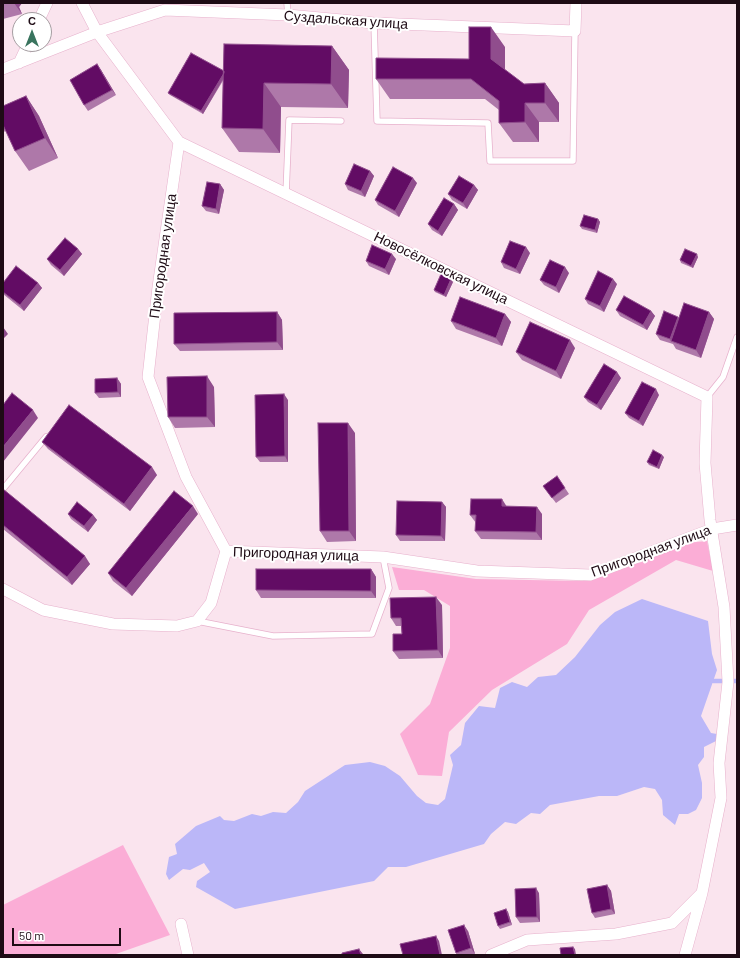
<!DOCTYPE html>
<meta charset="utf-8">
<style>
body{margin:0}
#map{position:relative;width:740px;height:958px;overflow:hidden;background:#fae4ee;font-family:Barlow,sans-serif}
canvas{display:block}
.frame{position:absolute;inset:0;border:4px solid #1e0b15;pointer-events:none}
.north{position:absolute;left:12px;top:12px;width:40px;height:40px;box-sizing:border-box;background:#fff;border:1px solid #a59da1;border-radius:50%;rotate:0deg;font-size:11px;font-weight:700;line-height:16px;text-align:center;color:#1e0b15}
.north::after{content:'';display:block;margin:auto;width:14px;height:18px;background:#39745e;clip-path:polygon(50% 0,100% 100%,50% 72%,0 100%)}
.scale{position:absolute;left:12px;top:928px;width:109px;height:18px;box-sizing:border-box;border:2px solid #1e0b15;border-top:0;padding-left:5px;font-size:12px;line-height:14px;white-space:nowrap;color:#1e0b15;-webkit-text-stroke:3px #fff;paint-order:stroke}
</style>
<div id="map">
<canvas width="740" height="958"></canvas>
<div class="frame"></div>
<div class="north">С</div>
<div class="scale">50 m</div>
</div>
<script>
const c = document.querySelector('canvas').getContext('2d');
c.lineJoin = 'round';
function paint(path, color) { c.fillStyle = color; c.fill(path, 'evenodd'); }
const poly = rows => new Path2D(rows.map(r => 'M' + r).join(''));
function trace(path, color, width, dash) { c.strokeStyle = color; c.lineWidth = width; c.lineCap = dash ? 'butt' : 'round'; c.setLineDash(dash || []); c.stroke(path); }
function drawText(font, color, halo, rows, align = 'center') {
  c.font = font + ' Barlow,sans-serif'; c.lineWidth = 4; c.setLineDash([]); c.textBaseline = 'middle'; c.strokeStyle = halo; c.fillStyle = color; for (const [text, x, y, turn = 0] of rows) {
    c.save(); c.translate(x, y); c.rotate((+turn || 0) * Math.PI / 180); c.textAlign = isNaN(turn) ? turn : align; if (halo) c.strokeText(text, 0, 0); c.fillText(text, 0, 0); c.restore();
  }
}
paint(poly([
 [707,541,713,571,676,560,589,610,567,644,492,690,449,732,442,776,418,775,400,734,430,704,450,648,450,606,424,590,399,590,392,567,476,579,582,581,686,543],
 [123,845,170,935,113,955,3,955,3,905]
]), '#fbadd6');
paint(poly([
 [642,599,708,621,712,654,717,670,701,716,711,733,717,734,716,741,704,747,704,757,698,765,702,783,702,798,696,810,688,814,679,814,675,825,663,815,662,800,655,789,644,787,617,796,599,796,550,805,540,814,531,813,516,824,505,822,491,834,484,844,406,867,388,867,374,881,235,909,196,887,197,881,210,872,204,863,190,870,183,869,169,880,166,874,169,857,177,854,175,844,196,826,220,816,224,820,234,821,252,814,261,816,273,812,286,813,298,802,305,791,345,765,370,762,385,766,400,776,417,796,426,803,438,805,445,799,453,765,450,755,461,745,465,723,479,706,495,708,500,688,512,682,527,687,538,677,556,675,575,657,600,625,615,612]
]), '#bbb7f8');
trace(poly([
 [713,681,737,681]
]), '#bbb7f8', 4.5);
const lane = poly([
 [287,3,288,15],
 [374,23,377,121,488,123,490,161,573,161,575,31],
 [286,194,289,120,341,121],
 [707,397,723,377,737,337],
 [3,489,46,437],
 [197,621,273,636,372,634,389,588,383,557]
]);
const street = poly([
 [82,3,97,32,179,142,707,397,705,463,710,520,724,607,728,682,719,763,721,798,702,893,685,955],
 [39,20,47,3],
 [19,63,28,44],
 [3,69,97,32,165,10,288,15,374,23,575,31,576,3],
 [179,142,158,287,148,377,186,477,226,551,383,557,477,571,590,575,712,529,737,525],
 [3,589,43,610,113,624,177,626,197,621,211,603,226,551],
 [181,924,188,955],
 [491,955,527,940,616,934,672,923,702,893]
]);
trace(lane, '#e7b1cc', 7);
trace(street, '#e7b1cc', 12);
trace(lane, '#fff', 5.5);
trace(street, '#fff', 11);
paint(poly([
 [3,3,22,3,19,7,22,14,3,19],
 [332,46,349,70,348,108,281,107,280,153,239,152,222,128,224,79,203,114,170,95,168,93,224,71],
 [505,47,505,70,524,84,545,83,559,103,559,122,539,122,539,142,513,142,499,123,499,110,485,99,390,99,376,79,469,59],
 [97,64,101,70,116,95,88,111,84,105],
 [26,96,39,116,58,158,29,171,15,151,6,131,3,132,3,106],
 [370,171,374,176,365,197,348,190,345,184],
 [417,183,399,217,378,205,375,200],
 [220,184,224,190,219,214,206,211,202,206],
 [474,185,478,190,467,209,452,200,448,194],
 [454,204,458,210,442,236,432,230,428,224],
 [598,219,600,222,597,233,582,229,580,226],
 [78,249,82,254,64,276,51,265,47,259],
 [530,253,520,274,504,268,501,262],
 [698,257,693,268,681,263,680,260],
 [396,259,389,275,369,266,366,261],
 [569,273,559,293,544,285,540,280],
 [453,282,446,297,435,292,434,290],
 [3,283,38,283,42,288,24,311,3,294],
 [617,284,604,312,588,304,585,299],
 [616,310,651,311,655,316,647,330,620,316],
 [277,312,282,320,283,350,180,351,174,344],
 [709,312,714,319,701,358,676,349,673,344,660,340,656,334,678,317,679,318],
 [505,314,511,322,502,346,456,329,451,321],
 [575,348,561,379,522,360,516,352],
 [117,378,121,384,121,397,99,398,95,393],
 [621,378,601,410,588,402,584,397],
 [214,387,215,427,175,428,168,417],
 [659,395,643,426,629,418,625,413],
 [288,400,288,462,260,462,256,457],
 [355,433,356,541,327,542,320,531],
 [42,442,157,475,130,511,48,449],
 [664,457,659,469,649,465,647,462],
 [557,476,569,494,556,503,543,486],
 [3,489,90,564,72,585,3,529],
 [442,502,446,507,445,541,400,541,396,535],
 [506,506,542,514,542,540,481,539,475,531,476,523,470,515],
 [68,514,93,515,97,520,88,532,71,519],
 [198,514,132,596,113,581,108,573],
 [371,569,376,577,376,598,261,598,256,590],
 [442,605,443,658,399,659,393,651,402,634,401,626,396,626,391,618],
 [607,885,611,891,615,914,595,918,592,913],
 [539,893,540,922,520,923,516,917],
 [506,909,508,912,512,925,500,929,498,926],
 [468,931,475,954,471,955,457,955,456,953]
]), '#ae78a9');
paint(poly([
 [14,3,22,3,19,7,22,14],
 [491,27,505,47,505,79,491,59],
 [332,46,349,70,348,108,331,84],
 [97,64,101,70,116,95,112,90],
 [224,72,226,74,203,114,201,111],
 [264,83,281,107,280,153,263,129],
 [545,83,559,103,559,122,545,103],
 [26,96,39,116,58,158,45,138],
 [525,103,539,122,539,142,525,122],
 [370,171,374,176,365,197,361,191],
 [413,178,417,183,399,217,395,211],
 [220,184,224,190,219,214,216,209],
 [474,185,478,190,467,209,463,203],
 [454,204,458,210,442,236,438,231],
 [598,219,600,222,597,233,595,230],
 [526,247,530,253,520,274,516,269],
 [78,249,82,254,64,276,60,270],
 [392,254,396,259,389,275,385,269],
 [697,254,698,257,693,268,691,266],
 [565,267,569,273,559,293,556,287],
 [451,279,453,282,446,297,444,295],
 [613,279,617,284,604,312,600,306],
 [38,283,42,288,24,311,20,305],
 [651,311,655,316,647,330,643,325],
 [277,312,282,320,283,350,277,342],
 [709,312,714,319,701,358,696,350],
 [505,314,511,322,502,346,496,338],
 [678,317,682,322,671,341,670,339],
 [3,327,8,334,3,339],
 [570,340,575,348,561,379,556,371],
 [617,372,621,378,601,410,597,405],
 [207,376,214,387,215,427,207,417],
 [117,378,121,384,121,397,118,392],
 [656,389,659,395,643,426,639,421],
 [284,394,288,400,288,462,285,456],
 [33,410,38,418,3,462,3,447],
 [348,423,355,433,356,541,349,531],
 [662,455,664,457,659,469,657,467],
 [152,467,157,475,130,511,124,504],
 [502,499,507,507,502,506],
 [442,502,446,507,445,541,441,536],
 [193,506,198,514,132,596,126,588],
 [537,507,542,514,542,540,536,532],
 [93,515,97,520,88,532,84,526],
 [85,556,90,564,72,585,67,577],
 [371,569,376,577,376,598,371,591],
 [436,597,442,605,443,658,438,650],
 [607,885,611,891,615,914,611,909],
 [536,888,539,893,540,922,537,917],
 [506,909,508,912,512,925,510,922],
 [464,925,468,931,475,954,471,948],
 [436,936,439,941,442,955,440,955],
 [573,947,575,949,576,955,575,955],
 [359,949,363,954,363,955,361,955]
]), '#904d8d');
const building = poly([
 [469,27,491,27,491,59,524,84,545,83,545,103,525,103,525,122,499,123,499,101,471,79,376,79,376,58,469,59,469,27],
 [224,44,332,46,331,84,264,83,263,129,222,128,224,44],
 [191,53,224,71,224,73,201,111,168,93,191,53],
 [97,64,112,90,84,105,70,80,97,64],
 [26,96,45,138,15,151,3,125,3,106,26,96],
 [354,164,370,171,361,191,345,184,354,164],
 [393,167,413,178,395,211,375,200,393,167],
 [459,176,474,185,463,203,448,194,459,176],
 [207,182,220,184,216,209,202,206,207,182],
 [444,198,454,204,438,231,428,224,444,198],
 [584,215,598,219,595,230,580,226,584,215],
 [65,238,78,249,60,270,47,259,65,238],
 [510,241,526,247,516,269,501,262,510,241],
 [372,245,392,254,385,269,366,261,372,245],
 [685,249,697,254,691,266,680,260,685,249],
 [550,260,565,267,556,287,540,280,550,260],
 [16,266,38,283,20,305,3,292,3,283,16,266],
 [598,271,613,279,600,306,585,299,598,271],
 [441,274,451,279,444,295,434,290,441,274],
 [624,296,651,311,643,325,616,310,624,296],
 [460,297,505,314,496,338,451,321,460,297],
 [684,303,709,312,696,350,671,341,684,303],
 [664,311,678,317,670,339,656,334,664,311],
 [277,312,277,342,174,344,174,313,277,312],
 [530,322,570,340,556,371,516,352,530,322],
 [604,364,617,372,597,405,584,397,604,364],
 [207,376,207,417,168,417,167,377,207,376],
 [117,378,118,392,95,393,95,379,117,378],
 [642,382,656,389,639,421,625,413,642,382],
 [12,393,33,410,3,447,3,405,12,393],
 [284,394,285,456,256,457,255,395,284,394],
 [69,405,152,467,124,504,42,442,69,405],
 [318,423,348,423,349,531,320,531,318,423],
 [653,450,662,455,657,467,647,462,653,450],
 [557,476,565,488,552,498,543,486,557,476],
 [3,489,85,556,67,577,3,525,3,489],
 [174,491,193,506,126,588,108,573,174,491],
 [471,499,502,499,502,506,537,507,536,532,475,531,476,515,470,515,471,499],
 [397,501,442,502,441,536,396,535,397,501],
 [77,502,93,515,84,526,68,514,77,502],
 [256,569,371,569,371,591,256,590,256,569],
 [436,597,438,650,393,651,393,634,402,634,401,618,391,618,390,598,436,597],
 [607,885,611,909,592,913,587,889,607,885],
 [536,888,537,917,516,917,515,889,536,888],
 [506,909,510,922,498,926,494,913,506,909],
 [464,925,471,948,456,953,448,930,464,925],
 [436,936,440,955,403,955,400,944,436,936],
 [573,947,575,955,561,955,560,948,573,947],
 [359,949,361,955,342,955,342,953,359,949]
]);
paint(building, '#620c64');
trace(building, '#904d8d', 1);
drawText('14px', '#1e0b15', '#fff', [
 ["Суздальская улица",346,20,4],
 ["Пригородная улица",163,256,-82],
 ["Новосёлковская улица",441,268,26],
 ["Пригородная улица",651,551,-20],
 ["Пригородная улица",296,554,2]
]);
</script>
